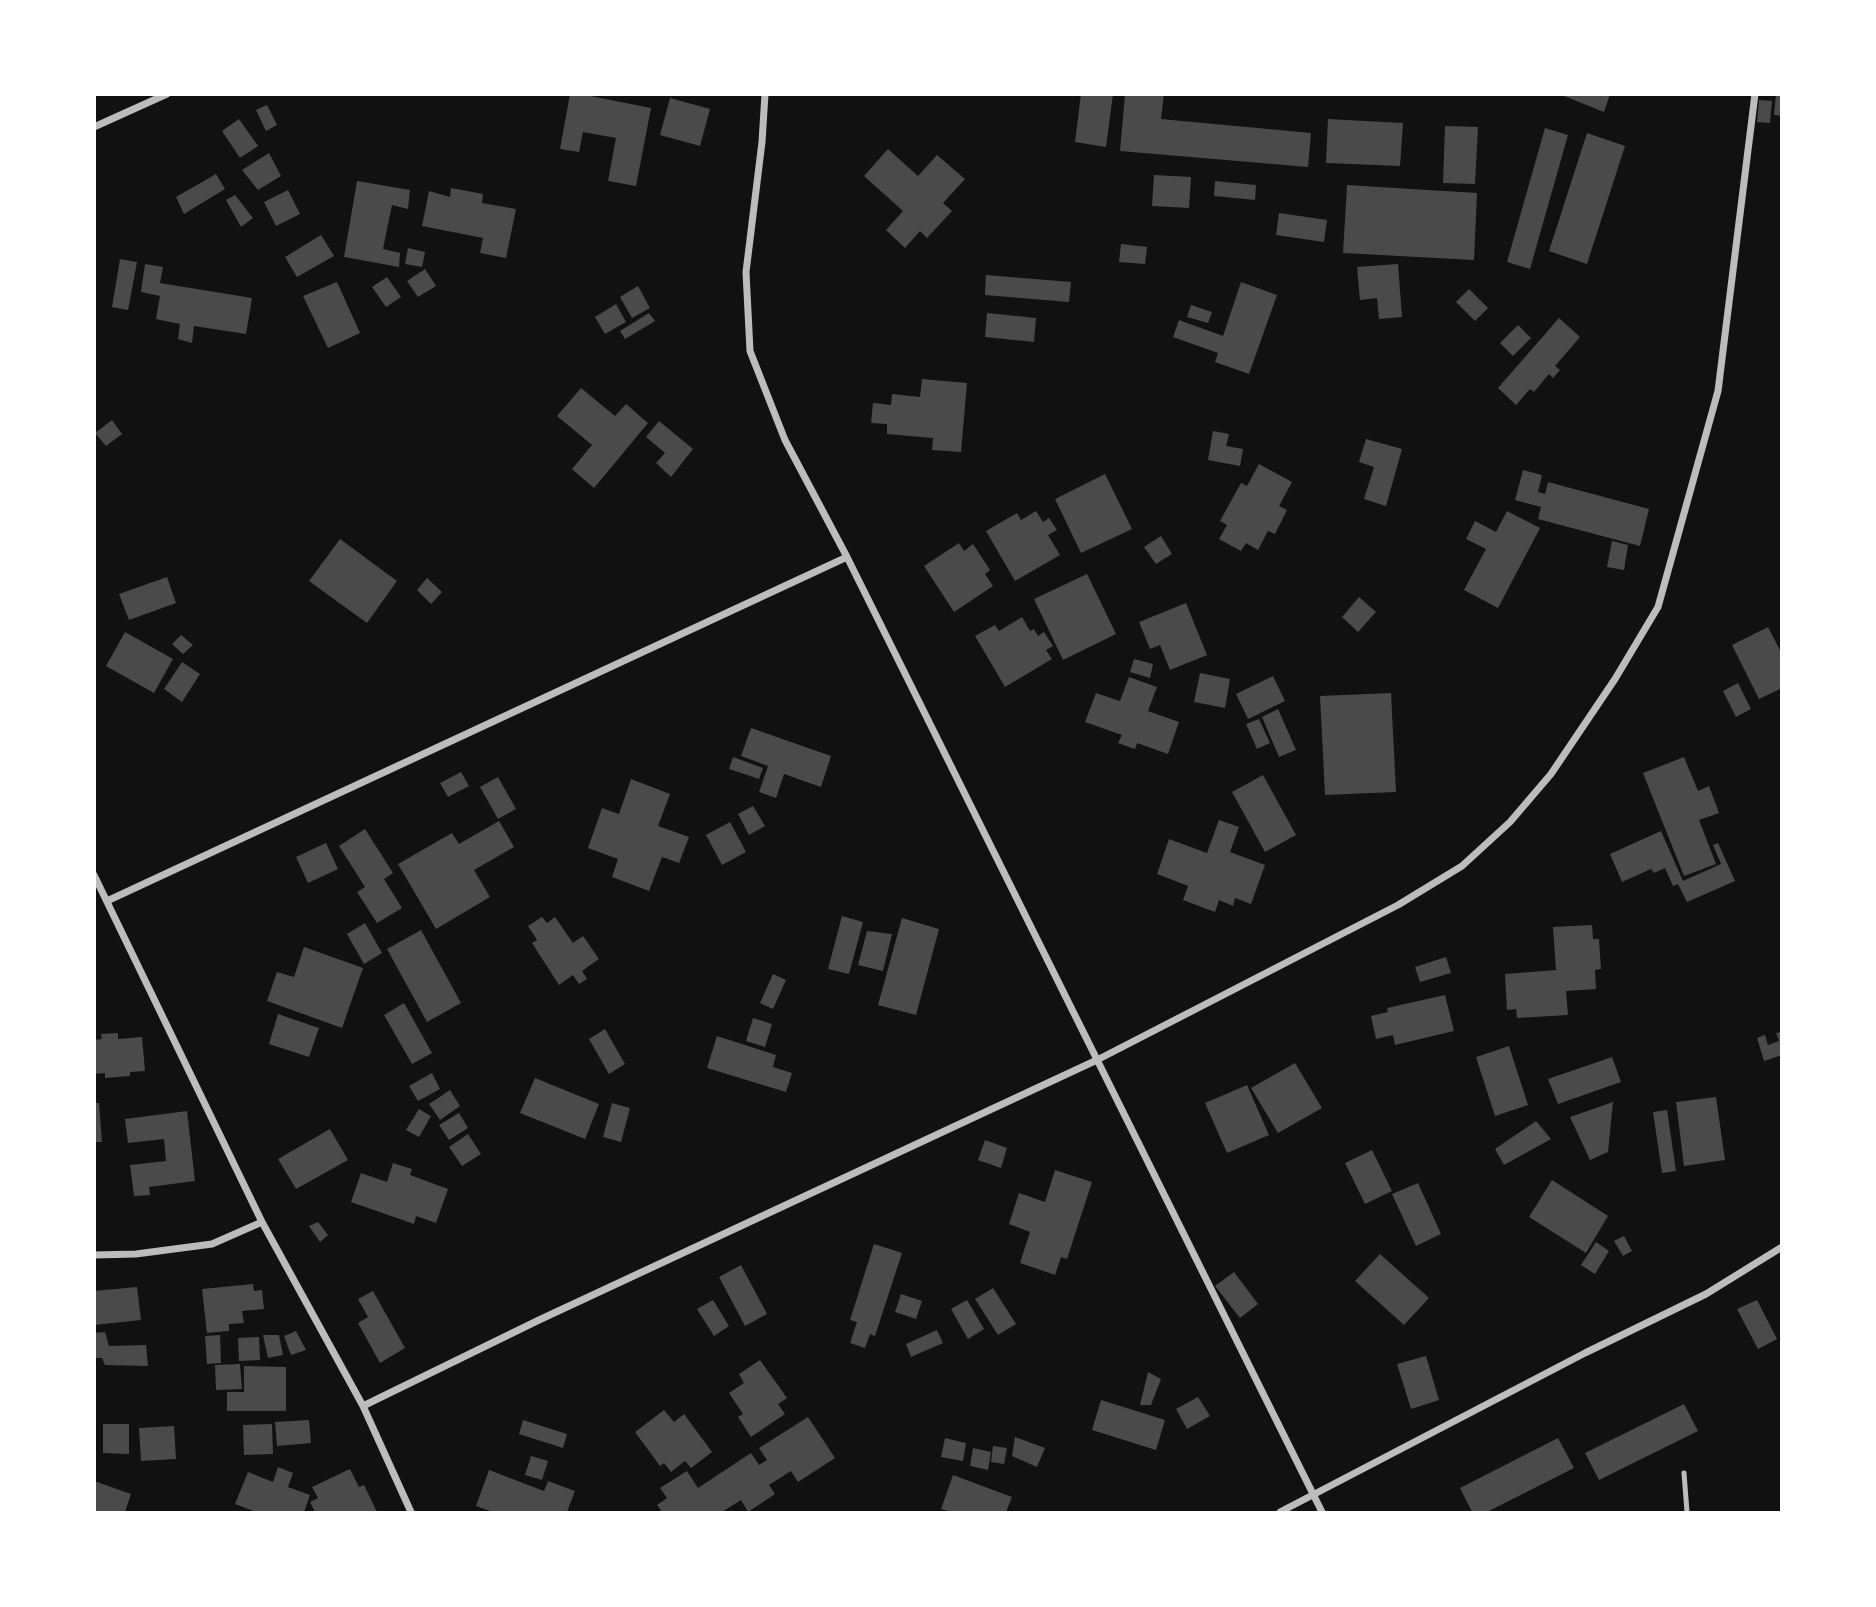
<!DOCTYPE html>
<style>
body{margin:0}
#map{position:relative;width:1876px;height:1607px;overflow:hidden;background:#111;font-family:Overpass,sans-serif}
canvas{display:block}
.frame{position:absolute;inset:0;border:96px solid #fff;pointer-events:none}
</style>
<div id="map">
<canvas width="1876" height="1607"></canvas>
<div class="frame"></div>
</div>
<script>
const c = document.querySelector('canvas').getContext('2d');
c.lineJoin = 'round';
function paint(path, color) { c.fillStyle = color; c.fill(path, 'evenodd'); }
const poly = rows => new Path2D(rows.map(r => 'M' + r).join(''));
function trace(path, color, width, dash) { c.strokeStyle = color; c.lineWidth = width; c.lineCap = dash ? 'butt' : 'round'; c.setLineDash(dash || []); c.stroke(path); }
paint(poly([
 [570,94,580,94,651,108,636,186,608,181,616,138,583,132,579,152,560,149],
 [1081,94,1113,94,1106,147,1075,142],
 [1125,94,1164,94,1161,119,1311,133,1308,167,1120,151],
 [1559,94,1610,94,1604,112],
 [1776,94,1782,94,1782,116,1774,115],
 [670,98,710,109,700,146,660,135],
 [1759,100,1772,101,1770,123,1757,122],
 [267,105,277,125,266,131,256,110],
 [239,119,258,146,240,158,222,131],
 [1328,119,1403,123,1400,166,1326,163],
 [1445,126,1478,127,1475,184,1443,183],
 [1545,128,1568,135,1530,269,1507,262],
 [1587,133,1625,146,1587,264,1549,251],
 [888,149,918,176,937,155,965,179,943,203,952,211,927,238,920,231,905,248,886,230,903,211,864,176],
 [269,153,281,176,258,190,242,170],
 [216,174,225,189,184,214,176,197],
 [1154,175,1191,177,1189,208,1152,206],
 [357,181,410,190,408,209,392,205,383,249,400,253,399,267,344,257],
 [1215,181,1256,185,1255,200,1214,196],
 [1347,185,1477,193,1474,260,1343,253],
 [451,188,483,194,482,203,516,209,506,258,480,253,483,238,422,226,429,191,450,197],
 [288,190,300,214,276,226,264,202],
 [235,195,253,218,241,227,226,200],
 [1279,213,1327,220,1324,242,1276,235],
 [321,235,334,256,297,277,285,257],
 [1121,244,1147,247,1145,264,1119,262],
 [408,248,425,252,422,267,405,264],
 [120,259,137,262,128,310,112,307],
 [145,264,163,267,160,283,252,298,246,334,194,326,192,343,178,339,180,324,156,319,160,296,141,292],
 [1398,264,1402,317,1379,319,1377,298,1360,300,1357,267],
 [425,269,436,286,418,297,407,281],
 [986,275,1071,282,1069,302,985,295],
 [387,277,401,297,386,307,372,287],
 [337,282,360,333,328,348,303,296],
 [1241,282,1277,295,1249,374,1215,362,1218,353,1173,337,1179,320,1223,336],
 [638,286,650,308,632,318,620,297],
 [1469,289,1488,308,1475,321,1456,302],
 [616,304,626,322,605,334,595,317],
 [1191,305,1212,312,1208,323,1187,317],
 [649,313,655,321,625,339,620,331],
 [987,313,1036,318,1034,342,985,337],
 [1559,318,1580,337,1555,366,1560,370,1553,378,1549,374,1534,392,1530,389,1516,405,1498,388],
 [1518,325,1531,338,1513,356,1500,343],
 [922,379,967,383,961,452,932,450,933,438,887,434,887,424,871,423,873,403,891,405,892,394,920,397],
 [581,388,615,416,626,404,648,423,594,488,572,469,592,445,557,416],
 [112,420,122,434,106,446,95,433],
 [659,421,693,449,671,477,656,463,665,453,646,437],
 [1213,431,1229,434,1226,446,1243,449,1240,466,1208,460],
 [1366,439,1402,449,1386,506,1364,499,1374,467,1359,462],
 [1259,464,1292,482,1279,506,1287,510,1275,534,1268,531,1258,550,1246,543,1241,551,1219,539,1227,525,1220,521,1241,483,1247,486],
 [1523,470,1542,475,1538,492,1545,494,1548,482,1649,509,1640,546,1538,519,1541,507,1515,500],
 [1105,474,1132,529,1081,553,1055,499],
 [1036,511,1043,522,1049,518,1057,530,1048,535,1060,555,1015,581,986,531,1017,513,1021,520],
 [1507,511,1540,528,1498,608,1464,590,1486,549,1466,539,1475,521,1496,532],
 [1161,536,1172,554,1156,564,1144,547],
 [340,539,397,581,367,623,309,581],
 [1612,541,1628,545,1624,570,1607,567],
 [959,543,964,551,973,544,990,570,985,574,993,586,954,612,924,566],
 [1087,574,1116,634,1063,660,1034,599],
 [167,577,176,603,129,620,119,594],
 [427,578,442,592,431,604,417,590],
 [1359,597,1376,612,1358,632,1342,617],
 [1186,603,1207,655,1170,670,1160,645,1150,649,1139,622],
 [1022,617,1030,631,1034,629,1038,636,1044,632,1053,646,1046,650,1052,659,1005,687,975,636,995,625,999,631],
 [1768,627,1782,654,1782,688,1759,699,1732,645],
 [125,632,173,659,154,693,106,666],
 [181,635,193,645,183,654,172,644],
 [1134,659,1153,664,1150,678,1130,672],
 [182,662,200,674,182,702,164,689],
 [1200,673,1230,679,1225,708,1194,702],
 [1273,676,1285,701,1248,719,1236,694],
 [1129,677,1157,687,1148,711,1179,722,1168,754,1137,743,1135,749,1118,743,1122,735,1085,722,1096,693,1120,701],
 [1738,683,1751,709,1736,717,1723,691],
 [1391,693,1396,792,1325,795,1320,696],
 [1278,709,1296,750,1279,757,1262,717],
 [1259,719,1270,743,1257,749,1246,724],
 [751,728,831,756,821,787,784,774,776,798,759,792,768,766,741,756],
 [733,757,763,768,759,779,729,769],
 [1684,757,1698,791,1709,786,1719,813,1699,820,1716,864,1684,876,1643,773],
 [461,772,469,786,448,797,440,783],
 [1263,775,1296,835,1265,852,1232,792],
 [498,777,516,809,498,819,480,787],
 [631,779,670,794,658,826,689,837,679,863,662,857,649,891,612,877,618,859,588,848,602,808,619,814],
 [753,806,765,826,749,835,738,814],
 [1219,820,1239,827,1230,852,1265,865,1251,904,1235,898,1233,906,1219,900,1215,912,1183,900,1188,886,1157,874,1169,839,1207,853],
 [499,821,514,847,474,870,490,897,436,929,398,864,452,833,459,844],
 [730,822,746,852,722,865,706,835],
 [365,829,393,873,384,879,402,908,377,923,357,892,365,887,339,846],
 [1661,831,1683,881,1721,864,1713,845,1718,843,1735,881,1687,902,1678,884,1673,886,1665,868,1654,873,1651,869,1622,882,1610,854],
 [326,843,338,869,308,883,296,857],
 [842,916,863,922,849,974,828,969],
 [542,917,547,923,555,917,573,943,583,936,599,959,582,971,587,979,579,984,573,975,559,985,532,943,537,940,528,926],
 [902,918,939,929,916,1015,878,1005],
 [365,923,382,953,364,964,347,934],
 [1592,925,1593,939,1599,939,1601,969,1595,970,1596,989,1566,991,1568,1015,1517,1018,1516,1009,1507,1010,1505,974,1556,970,1553,927],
 [421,930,461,1003,427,1022,387,949],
 [867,931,892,934,883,971,858,965],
 [304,947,363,968,342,1028,267,1001,277,972,294,977],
 [1446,957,1451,973,1420,982,1415,967],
 [773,974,786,980,773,1009,760,1003],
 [1445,995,1454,1031,1395,1045,1393,1035,1376,1039,1371,1016,1388,1012,1387,1008],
 [404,1003,432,1053,412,1064,384,1015],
 [278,1014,319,1028,309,1057,269,1044],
 [753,1018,772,1024,765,1047,746,1041],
 [605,1029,625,1064,609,1074,589,1039],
 [1782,1032,1782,1055,1764,1061,1757,1038,1765,1035,1768,1045,1779,1041,1776,1033],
 [118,1033,118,1039,142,1037,145,1071,130,1072,130,1076,105,1078,105,1073,94,1074,94,1040,102,1039,101,1034],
 [717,1036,776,1055,773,1067,792,1073,786,1092,707,1068],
 [1509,1046,1528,1105,1495,1116,1476,1057],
 [1612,1057,1621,1082,1558,1104,1548,1079],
 [1295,1063,1322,1108,1278,1133,1251,1088],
 [432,1073,440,1089,418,1101,409,1086],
 [535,1078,599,1104,585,1139,520,1113],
 [1247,1085,1269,1135,1227,1153,1205,1103],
 [450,1090,460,1106,440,1120,429,1104],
 [1716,1097,1725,1160,1684,1166,1676,1102],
 [1613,1102,1608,1152,1590,1160,1570,1117],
 [94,1103,99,1103,102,1142,94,1142],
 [612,1103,630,1108,621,1142,603,1137],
 [419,1109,431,1116,419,1137,406,1130],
 [1667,1110,1676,1171,1662,1173,1653,1112],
 [187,1111,195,1181,149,1187,150,1195,134,1196,130,1165,166,1161,164,1139,128,1143,125,1119],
 [459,1113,468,1128,449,1140,439,1125],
 [1536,1121,1551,1139,1504,1165,1495,1149],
 [330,1129,348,1160,296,1189,278,1159],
 [468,1134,481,1154,462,1166,449,1147],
 [985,1140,1007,1148,1001,1168,978,1160],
 [1372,1150,1392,1191,1365,1204,1345,1163],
 [393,1163,412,1169,410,1175,448,1189,436,1223,416,1216,414,1224,351,1202,361,1173,387,1182],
 [1055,1170,1092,1182,1067,1259,1061,1257,1055,1275,1020,1263,1030,1232,1009,1224,1019,1193,1045,1202],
 [1552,1180,1608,1216,1586,1253,1529,1217],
 [1418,1183,1441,1234,1416,1246,1392,1194],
 [318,1222,328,1235,320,1242,309,1226],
 [1624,1236,1632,1251,1623,1256,1614,1241],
 [1596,1242,1609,1251,1595,1274,1581,1265],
 [874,1244,902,1253,875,1336,870,1334,865,1348,850,1343,857,1322,850,1320],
 [1380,1254,1429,1298,1404,1325,1355,1281],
 [741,1265,767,1314,745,1326,719,1277],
 [1234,1272,1258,1304,1240,1318,1215,1286],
 [253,1284,254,1291,262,1290,264,1309,242,1311,244,1323,229,1324,229,1331,207,1333,202,1289],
 [137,1287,141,1320,94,1325,94,1291],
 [993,1288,1016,1324,998,1335,975,1299],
 [373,1291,405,1348,380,1363,358,1323,368,1317,358,1299],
 [901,1294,922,1301,916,1319,895,1312],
 [713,1300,729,1326,714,1336,697,1309],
 [967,1300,984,1329,968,1339,951,1309],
 [1757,1300,1777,1339,1758,1349,1737,1309],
 [937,1330,943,1343,911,1357,906,1344],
 [296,1331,306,1350,291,1355,284,1336],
 [105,1332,109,1346,146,1345,148,1366,105,1365,102,1358,94,1358,94,1333],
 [220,1335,221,1363,207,1364,205,1336],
 [263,1335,279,1335,283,1355,268,1358],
 [259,1337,260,1360,239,1361,238,1338],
 [1426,1356,1439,1400,1411,1409,1397,1364],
 [760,1360,787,1398,778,1404,785,1414,751,1437,738,1417,743,1414,729,1393,744,1383,739,1374],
 [240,1364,242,1389,216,1390,215,1365],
 [244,1366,286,1367,286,1411,227,1411,227,1392,244,1392],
 [1148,1372,1161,1379,1151,1405,1140,1405],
 [1198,1397,1210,1416,1187,1429,1176,1409],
 [1101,1400,1165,1420,1156,1450,1092,1430],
 [1684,1404,1698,1431,1599,1480,1585,1453],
 [664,1410,674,1422,684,1414,712,1452,691,1468,685,1461,671,1472,664,1463,660,1466,635,1432],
 [808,1417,835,1458,798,1482,791,1471,769,1485,775,1494,748,1512,741,1500,722,1512,662,1512,657,1505,667,1498,660,1488,687,1471,698,1488,751,1453,759,1465,767,1460,759,1448],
 [309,1420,311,1443,277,1446,275,1422],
 [523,1420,567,1434,563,1448,519,1434],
 [103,1424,129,1424,129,1454,103,1453],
 [272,1424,273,1454,244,1455,243,1425],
 [174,1426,176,1459,141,1461,139,1428],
 [1015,1437,1045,1448,1037,1467,1012,1456],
 [945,1438,966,1443,963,1461,941,1457],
 [1558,1438,1574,1468,1487,1512,1472,1512,1460,1488],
 [993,1446,1007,1448,1004,1464,991,1462],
 [973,1448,991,1452,988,1470,970,1466],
 [531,1456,548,1461,542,1480,525,1475],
 [278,1467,293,1473,288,1487,310,1495,304,1512,256,1512,235,1504,248,1472,273,1482],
 [350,1469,359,1487,364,1485,377,1512,315,1512,310,1502,318,1498,312,1487],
 [489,1470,544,1491,548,1481,575,1491,567,1512,493,1512,476,1506],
 [953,1475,1012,1497,1006,1512,952,1512,941,1509],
 [94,1481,131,1494,125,1512,94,1512]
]), '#4a4a4a');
trace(poly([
 [1684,1473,1687,1512]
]), '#bcbcbc', 5);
trace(poly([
 [765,94,762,142,746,272,750,351,785,440,847,557,1322,1512],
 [94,127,167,94],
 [94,875,262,1222,363,1406,411,1512],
 [107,901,847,557],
 [94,1255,136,1254,212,1244,262,1222],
 [363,1406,539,1320,1097,1060,1398,905,1462,866,1510,822,1551,774,1615,679,1658,607,1718,391,1755,94],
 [1280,1512,1585,1353,1706,1294,1782,1247]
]), '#bcbcbc', 7);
</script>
